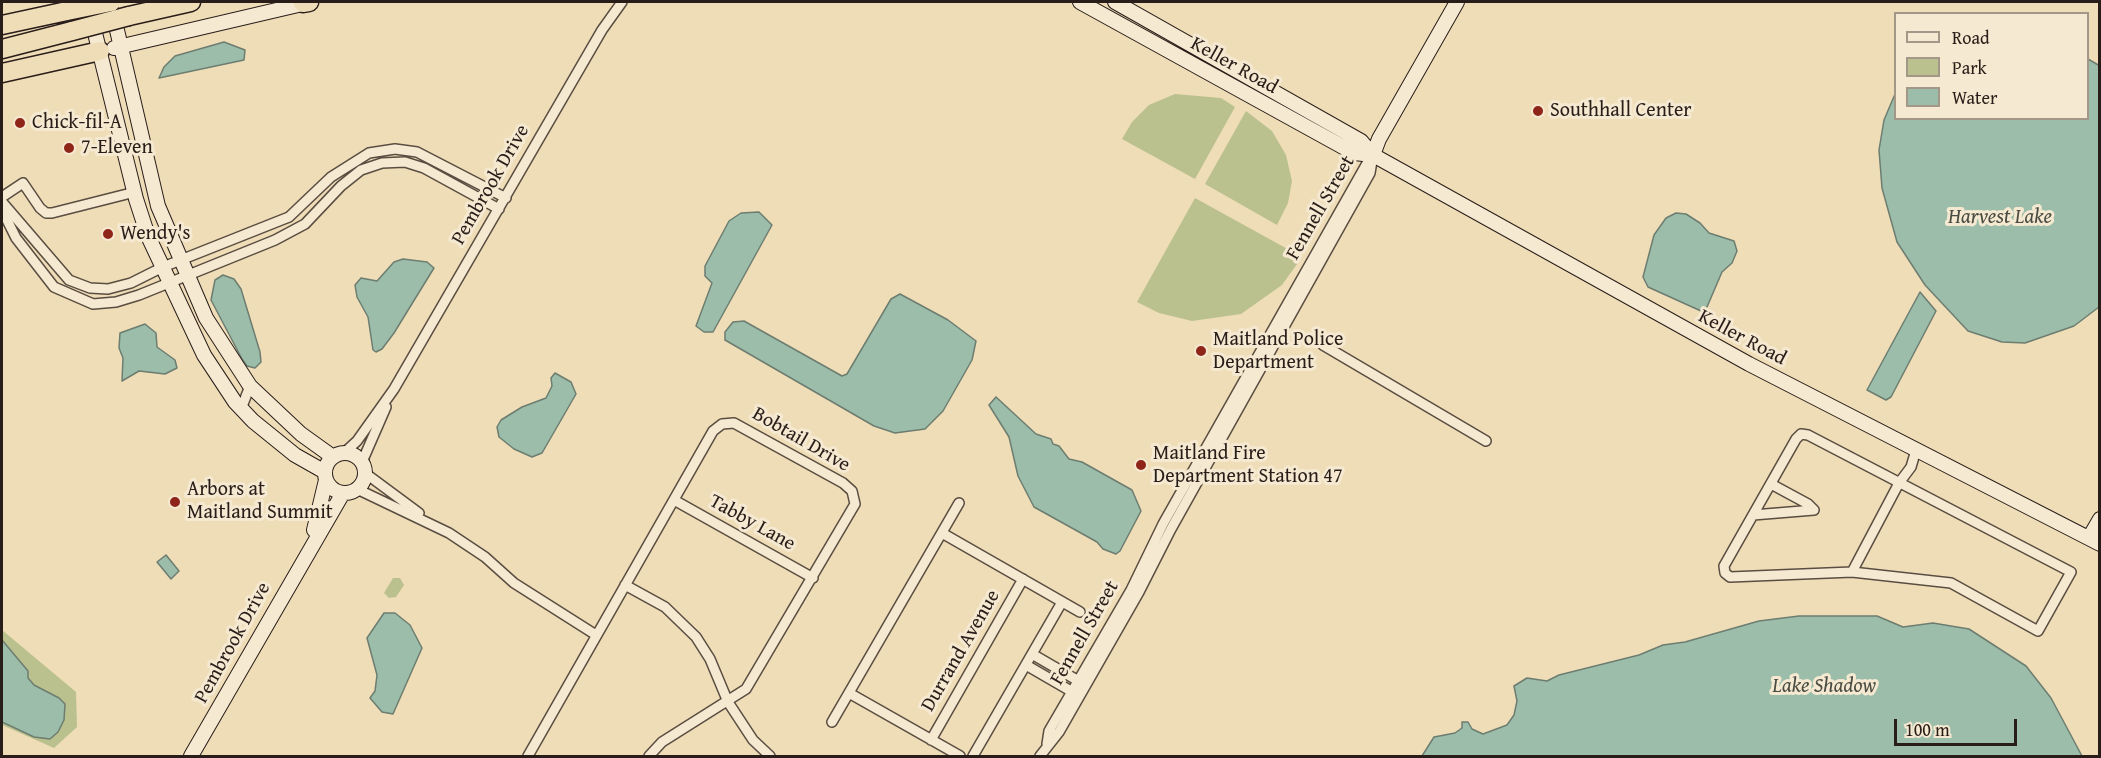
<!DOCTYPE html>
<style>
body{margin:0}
#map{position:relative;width:2101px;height:758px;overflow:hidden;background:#efddb8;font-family:"Gentium Book Plus",serif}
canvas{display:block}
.frame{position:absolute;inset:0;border:3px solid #291d19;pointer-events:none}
.legend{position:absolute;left:1894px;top:12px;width:195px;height:108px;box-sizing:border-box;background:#f5e9d1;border:2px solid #a39787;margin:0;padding:8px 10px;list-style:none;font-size:18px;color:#291d19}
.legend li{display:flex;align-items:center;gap:12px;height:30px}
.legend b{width:30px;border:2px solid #a39787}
.scale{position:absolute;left:1894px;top:719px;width:123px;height:27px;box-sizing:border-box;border:3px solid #291d19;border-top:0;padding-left:8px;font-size:18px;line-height:21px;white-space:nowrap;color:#291d19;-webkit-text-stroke:4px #f5e9d1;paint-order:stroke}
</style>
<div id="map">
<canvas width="2101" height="758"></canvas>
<div class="frame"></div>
<ul class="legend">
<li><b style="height:8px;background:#f5e9d1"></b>Road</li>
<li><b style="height:16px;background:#bac08e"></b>Park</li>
<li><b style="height:16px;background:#9bbdaa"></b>Water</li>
</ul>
<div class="scale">100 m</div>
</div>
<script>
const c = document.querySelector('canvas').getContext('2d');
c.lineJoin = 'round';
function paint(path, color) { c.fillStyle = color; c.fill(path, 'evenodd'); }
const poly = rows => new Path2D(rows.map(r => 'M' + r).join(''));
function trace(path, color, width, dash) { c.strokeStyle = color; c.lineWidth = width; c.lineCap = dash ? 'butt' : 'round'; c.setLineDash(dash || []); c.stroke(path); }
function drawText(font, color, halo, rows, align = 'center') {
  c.font = font + ' "Gentium Book Plus",serif'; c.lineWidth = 6; c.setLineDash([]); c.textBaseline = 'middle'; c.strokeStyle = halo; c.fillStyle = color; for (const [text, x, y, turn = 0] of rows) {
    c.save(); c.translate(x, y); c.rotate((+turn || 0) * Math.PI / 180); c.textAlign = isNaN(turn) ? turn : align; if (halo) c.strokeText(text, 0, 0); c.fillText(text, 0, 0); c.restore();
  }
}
paint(poly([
 [1175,94,1221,98,1235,107,1195,179,1122,139,1132,122,1149,105],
 [1246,111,1272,131,1286,155,1292,181,1288,203,1277,225,1205,184],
 [1195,198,1302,257,1282,285,1241,314,1192,321,1159,313,1137,302],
 [393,578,400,578,404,585,396,597,389,598,384,593],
 [2,630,76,692,77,727,54,748,2,725]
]), '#bac08e');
const water = poly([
 [224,42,245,50,244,60,159,78,164,67,175,56,224,42],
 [2088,59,2100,66,2099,307,2074,326,2025,343,2002,342,1968,331,1925,285,1897,242,1882,188,1879,150,1884,120,1895,94,1896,118,2088,118,2088,59],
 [759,212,772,225,713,332,704,332,696,326,712,283,705,276,705,266,729,221,741,213,759,212],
 [1676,213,1686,214,1700,223,1709,233,1734,241,1737,251,1732,263,1722,272,1707,307,1701,311,1648,287,1643,277,1654,235,1666,218,1676,213],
 [403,259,427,262,434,268,394,333,382,349,376,352,373,350,368,317,357,297,355,285,361,278,377,281,394,262,403,259],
 [223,275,234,279,241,289,260,352,261,362,255,368,247,366,242,359,211,300,215,280,223,275],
 [1920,292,1936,311,1891,397,1886,400,1867,390,1920,292],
 [900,294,948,320,976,341,972,360,943,411,925,429,895,433,874,426,725,340,725,332,733,322,744,321,842,376,847,374,891,299,900,294],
 [145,324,156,333,157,347,175,360,177,368,165,374,139,371,122,381,123,358,119,348,120,333,145,324],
 [555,373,571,382,576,394,542,453,532,457,514,449,499,437,497,427,501,420,522,407,546,398,552,386,551,378,555,373],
 [996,397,1036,434,1051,439,1053,444,1059,446,1069,459,1082,462,1132,490,1141,511,1120,551,1116,554,1103,549,1097,542,1034,507,1018,476,1009,437,989,405,996,397],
 [166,555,179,571,171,579,157,562,166,555],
 [384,613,395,613,410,625,422,648,393,714,382,712,370,698,375,691,377,675,367,638,384,613],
 [1799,616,1877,616,1903,627,1933,623,1969,629,2026,666,2051,698,2082,756,1422,756,1434,737,1455,733,1462,728,1462,722,1468,722,1472,729,1483,734,1507,725,1514,715,1517,701,1514,686,1527,678,1547,681,1559,675,1639,655,1663,645,1685,642,1759,621,1799,616],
 [2,640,28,671,28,678,34,685,59,698,65,704,64,720,58,732,50,739,34,737,2,722,2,640]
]);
paint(water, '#9bbdaa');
trace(water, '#6d7d70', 1.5);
const street = poly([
 [2,197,23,183,40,208,46,213,52,213,135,192],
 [2,202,69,280,90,288,108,289,131,283,163,267,289,217,331,177,369,153,395,149,417,152,506,198],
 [2,210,16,238,54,287,93,304,116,302,139,295,275,240,305,224,341,186,361,170,382,163,405,162,424,168,499,209],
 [1323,345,1486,441],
 [241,409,250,386],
 [1801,434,1808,435,2071,572,2038,631,1951,583,1852,572,1730,577,1725,573,1724,566,1796,439,1801,434],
 [344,453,357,441,394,389,602,30,622,2],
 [362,462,386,407],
 [365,473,419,513],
 [357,489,449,533,485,557,514,583,596,635],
 [674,500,813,578],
 [1753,515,1814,510,1808,504,1771,484],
 [942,533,1080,612],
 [1852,572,1899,483,1911,467,1916,450],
 [625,585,665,607,696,637,710,659,728,702,753,740,770,756],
 [1032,654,1082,683],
 [1026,665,1076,694],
 [849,693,960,756],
 [832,722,959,503],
 [931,740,1023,579],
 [1047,744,1049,731,1131,590,1163,524,1370,158],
 [528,756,713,431,722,424,734,423,843,483,852,491,855,504,746,689,662,742,649,756],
 [973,756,1062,602],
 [1040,756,1059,732,1139,592,1171,529,1370,173,1373,155]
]);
const secondary = poly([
 [1080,2,1354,153,1373,155,1749,364,2100,544],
 [1115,2,1361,141,1373,155],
 [113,13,158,206,206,318,250,386,301,434,333,457],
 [91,17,136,199,148,236,204,355,235,402,253,421,295,455,325,472],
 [114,48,311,2],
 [1373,155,1379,139,1457,2],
 '325 473a20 20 0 1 1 40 0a20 20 0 1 1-40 0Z',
 [314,530,326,480],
 [2089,538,2100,519],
 [191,756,343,493]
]);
const highway = poly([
 [303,3,309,2],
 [129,16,191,2],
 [2,25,67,11],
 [2,49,72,31],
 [2,73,100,51]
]);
trace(street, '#5a4d41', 12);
trace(secondary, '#291d19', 16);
trace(highway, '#291d19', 21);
trace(street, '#f5e9d1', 9);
trace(secondary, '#f5e9d1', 14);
trace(highway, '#efddb8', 18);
const highwayBridge = poly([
 [67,11,111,2],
 [72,31,129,16]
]);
trace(highwayBridge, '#291d19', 21, []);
trace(highwayBridge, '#efddb8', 18);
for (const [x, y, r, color] of [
 [1538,111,6,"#8f2418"],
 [20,123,6,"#8f2418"],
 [69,148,6,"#8f2418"],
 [108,234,6,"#8f2418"],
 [1201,351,6,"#8f2418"],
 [1141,465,6,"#8f2418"],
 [175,502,6,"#8f2418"]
]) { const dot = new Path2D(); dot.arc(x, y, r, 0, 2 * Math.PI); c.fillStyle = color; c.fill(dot); trace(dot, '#f5e9d1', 2); }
drawText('20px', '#291d19', '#f5e9d1', [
 ["Keller Road",1234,66,29],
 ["Pembrook Drive",491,185,-60],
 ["Fennell Street",1321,208,-60],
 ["Keller Road",1742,338,28],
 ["Bobtail Drive",801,440,30],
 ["Tabby Lane",752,523,29],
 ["Fennell Street",1085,633,-60],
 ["Pembrook Drive",233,643,-61],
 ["Durrand Avenue",961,651,-60]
]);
drawText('20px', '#291d19', '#f5e9d1', [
 ["Southhall Center",1550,111],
 ["Chick-fil-A",32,123],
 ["7-Eleven",81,148],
 ["Wendy's",120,234],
 ["Maitland Police",1213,340],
 ["Department",1213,363],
 ["Maitland Fire",1153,454],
 ["Department Station 47",1153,477],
 ["Arbors at",187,490],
 ["Maitland Summit",187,513]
], 'left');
drawText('italic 21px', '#4b4d44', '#f5e9d1', [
 ["Harvest Lake",2000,218],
 ["Lake Shadow",1824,687]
]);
</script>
